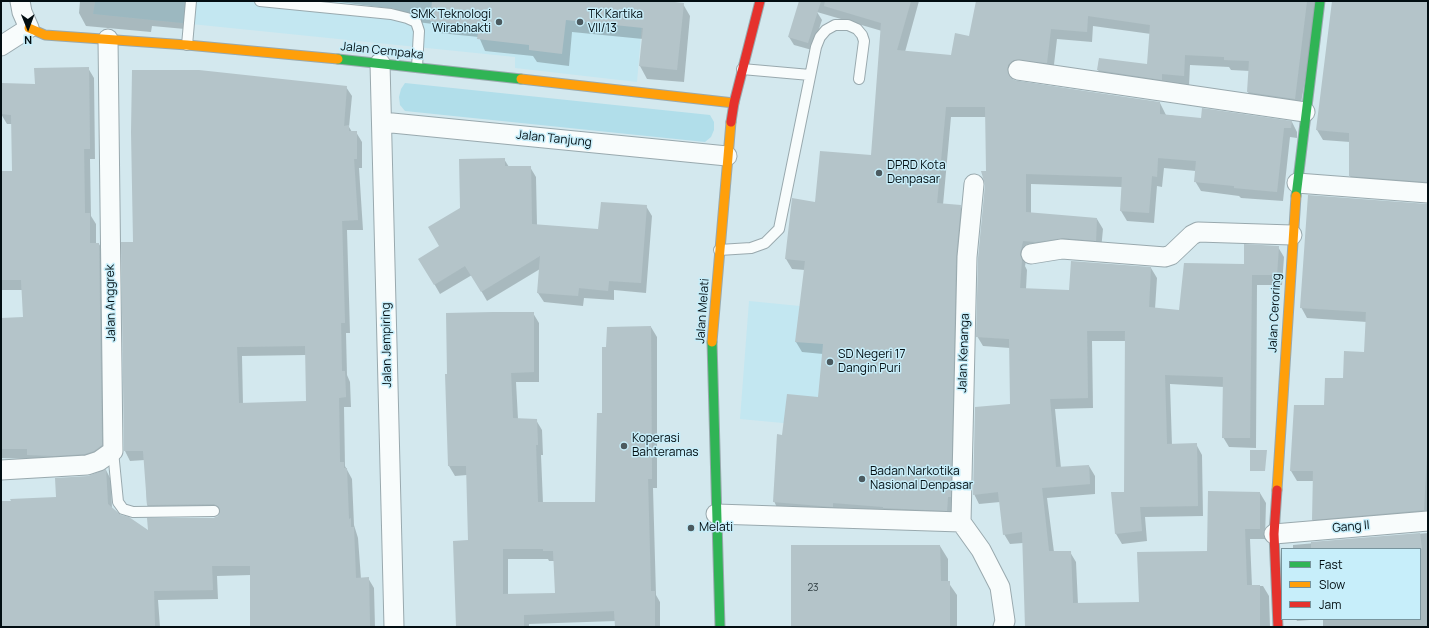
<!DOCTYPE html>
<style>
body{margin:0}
#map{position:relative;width:1429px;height:628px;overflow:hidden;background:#d3e8ee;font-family:Manrope,sans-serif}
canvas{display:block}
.frame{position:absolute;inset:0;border:2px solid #020e12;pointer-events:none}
.legend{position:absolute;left:1281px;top:548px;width:140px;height:72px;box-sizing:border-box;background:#c7eefa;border:1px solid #78949d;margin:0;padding:5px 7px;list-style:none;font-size:12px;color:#020e12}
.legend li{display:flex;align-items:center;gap:8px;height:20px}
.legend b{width:20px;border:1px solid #78949d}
.north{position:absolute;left:8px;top:8px;width:40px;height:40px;-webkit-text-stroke:3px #c7eefa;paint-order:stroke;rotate:179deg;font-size:11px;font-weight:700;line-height:16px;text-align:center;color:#020e12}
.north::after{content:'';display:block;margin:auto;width:14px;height:18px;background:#020e12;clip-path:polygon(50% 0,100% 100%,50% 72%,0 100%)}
</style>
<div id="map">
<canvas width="1429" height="628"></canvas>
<div class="frame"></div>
<ul class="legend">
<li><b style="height:5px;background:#30b455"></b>Fast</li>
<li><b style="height:5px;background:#ff9f0a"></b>Slow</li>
<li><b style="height:5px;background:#e5322d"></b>Jam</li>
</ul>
<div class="north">N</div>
</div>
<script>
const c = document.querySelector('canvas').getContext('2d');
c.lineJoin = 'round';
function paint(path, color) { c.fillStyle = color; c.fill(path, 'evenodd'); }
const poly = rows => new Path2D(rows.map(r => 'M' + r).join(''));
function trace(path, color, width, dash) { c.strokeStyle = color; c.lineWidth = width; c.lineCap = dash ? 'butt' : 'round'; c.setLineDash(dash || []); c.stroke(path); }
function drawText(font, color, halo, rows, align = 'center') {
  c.font = font + ' Manrope,sans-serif'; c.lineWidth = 3; c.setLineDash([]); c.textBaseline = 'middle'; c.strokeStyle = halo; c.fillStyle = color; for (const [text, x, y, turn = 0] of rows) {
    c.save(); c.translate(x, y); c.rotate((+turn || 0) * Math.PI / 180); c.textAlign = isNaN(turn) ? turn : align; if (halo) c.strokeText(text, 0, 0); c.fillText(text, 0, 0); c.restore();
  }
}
paint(poly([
 [95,1,644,1,637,82,515,68,515,57,93,14],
 [749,301,800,306,901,434,740,419]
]), '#c3e7f1');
paint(poly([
 [405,83,710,115,714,122,714,130,711,137,705,142,405,111,400,105,399,97,401,89]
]), '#b1deea');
paint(poly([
 [80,1,187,1,185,29,152,26,151,32,86,26,79,13],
 [331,1,656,1,683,4,690,16,684,82,647,79,640,66,643,39,572,32,569,66,537,62,533,56,485,51,479,37,439,33,433,24,401,20,395,9],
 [810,1,919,1,905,52,951,56,970,37,978,1,1319,1,1300,109,1254,102,1248,92,1250,71,1231,70,1229,67,1190,65,1189,86,1104,80,1098,70,1099,60,1148,65,1151,34,1093,26,1092,42,1057,39,1053,73,1015,74,1012,80,1160,103,1166,115,1202,119,1292,122,1297,132,1297,138,1290,137,1283,201,1241,198,1239,196,1201,191,1195,181,1196,171,1164,168,1162,187,1157,186,1154,223,1127,221,1121,211,1122,187,1031,184,1031,214,1097,219,1103,229,1101,250,1028,251,1025,266,1027,270,1026,289,1070,291,1151,268,1157,278,1155,309,1180,311,1245,265,1278,247,1284,257,1282,285,1257,285,1256,448,1229,447,1223,437,1224,387,1170,384,1172,445,1196,444,1202,455,1203,516,1145,517,1147,541,1122,544,1116,534,1112,493,1125,493,1126,341,1092,341,1093,408,1055,409,1061,468,1089,466,1095,476,1095,494,1047,498,1054,552,1070,552,1076,562,1078,604,1140,603,1208,552,1260,493,1266,503,1265,539,1250,539,1252,586,1263,586,1269,596,1270,627,1026,627,1023,543,1010,544,1004,534,1000,502,979,504,974,494,1011,405,1010,348,983,346,977,336,987,172,986,117,951,117,943,205,960,206,966,216,952,520,779,512,774,501,783,436,819,398,823,354,802,352,796,342,805,270,792,269,786,259,816,203,872,156,882,31,817,12,822,20,812,50,794,45,789,37],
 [1333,1,1428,1,1428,191,1356,186,1350,176,1350,142,1323,140,1317,130],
 [88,68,94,78,95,159,90,159,91,216,96,224,96,244,99,244,105,254,107,456,31,459,1,458,1,319,24,318,23,290,1,290,1,172,13,172,13,124,7,124,1,114,36,86],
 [346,87,352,96,349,127,352,132,356,132,362,142,362,168,359,168,363,230,347,230,350,333,346,333,347,375,350,382,351,407,344,407,345,466,352,479,354,525,358,538,361,579,368,578,374,588,375,627,251,627,251,575,217,576,218,599,158,600,160,627,1,627,1,502,57,498,88,477,106,470,111,480,112,509,120,516,149,532,218,517,220,514,153,515,147,505,145,460,130,461,125,451,122,243,134,243],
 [306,355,307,402,243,404,242,356],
 [504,159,509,167,530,167,536,177,537,225,599,230,646,206,652,216,646,293,614,290,614,300,584,298,583,306,544,302,538,293,540,269,487,301,472,275,440,294,420,259,440,247,461,209],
 [1428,205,1428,520,1319,530,1313,520,1314,481,1297,481,1291,471,1325,406,1365,353,1367,322,1307,318,1301,307],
 [533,313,539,323,539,382,516,382,518,419,536,420,542,430,543,455,541,455,543,503,596,503,607,348,651,327,657,337,657,488,653,488,656,595,660,602,660,627,616,627,616,621,529,624,529,627,457,627,454,542,469,541,467,475,455,476,449,466,448,375],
 [508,559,548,559,549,561,554,561,556,594,508,595],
 [1428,533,1428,627,1323,627,1323,619,1297,621,1296,619,1420,619,1420,549,1293,549,1293,545],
 [940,546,948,559,948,582,957,595,957,627,792,627]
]), '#0003');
paint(poly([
 [432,1,666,1,684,3,677,70,639,66,643,28,566,20,562,54,529,50,529,45,477,39,479,26,430,21],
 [799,1,821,1,808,43,788,37],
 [825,1,911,1,897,50,951,55,955,33,969,36,976,1,1307,1,1295,99,1247,92,1249,61,1224,60,1224,57,1185,55,1184,76,1162,74,1162,80,1097,70,1099,58,1147,64,1150,25,1088,16,1087,32,1051,29,1047,63,1014,60,1009,64,1007,69,1011,78,1016,81,1160,102,1160,114,1201,118,1202,108,1292,121,1291,128,1284,128,1277,192,1234,188,1234,186,1194,182,1196,161,1158,158,1157,177,1152,176,1149,213,1120,211,1122,177,1026,174,1026,212,1097,218,1096,241,1063,238,1036,242,1023,241,1020,255,1022,259,1020,288,1069,290,1071,261,1151,267,1149,307,1179,310,1184,263,1244,264,1244,244,1279,246,1277,275,1252,275,1250,438,1222,438,1223,377,1165,375,1167,444,1197,443,1198,506,1140,507,1142,531,1115,534,1111,492,1124,492,1125,331,1087,331,1088,398,1050,399,1056,467,1089,465,1090,484,1042,488,1049,551,1071,551,1073,603,1139,602,1137,552,1207,551,1208,491,1260,492,1260,529,1245,529,1247,585,1260,585,1260,627,1025,627,1022,532,1003,535,998,492,973,495,975,407,1010,404,1009,339,976,337,978,258,985,185,981,171,986,171,985,107,946,107,937,203,961,205,956,257,951,497,948,497,947,511,883,508,883,507,833,503,833,507,773,502,777,434,782,435,787,394,818,397,823,344,795,342,805,261,785,259,792,198,815,202,820,151,871,155,881,23,824,6],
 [1332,1,1428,1,1428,182,1349,176,1349,133,1316,130],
 [89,67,90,149,84,149,85,213,90,213,90,243,99,243,102,445,94,451,85,454,54,456,27,455,27,449,1,449,1,318,23,317,21,280,1,280,1,171,12,171,11,115,1,114,2,83,35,84,34,68],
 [132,70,199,70,347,86,344,126,349,125,349,131,357,131,357,159,354,159,358,220,342,221,345,323,341,323,342,371,345,371,346,397,339,398,340,462,344,462,344,468,347,468,349,519,351,518,351,527,354,527,356,578,369,577,370,627,250,627,250,566,212,566,213,590,154,591,155,627,1,627,1,501,11,501,10,499,56,497,55,478,88,476,106,469,108,504,121,515,129,517,148,530,147,518,214,518,218,516,220,511,219,507,214,504,147,505,143,451,124,451,121,242,133,242,131,132],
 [305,346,306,401,239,403,237,347],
 [505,158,505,166,531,166,532,224,598,229,601,202,647,205,641,283,609,281,608,291,579,288,578,296,537,293,540,256,481,292,465,266,434,285,418,259,439,246,428,227,460,208,459,159],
 [1308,195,1428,204,1428,436,1424,510,1312,520,1313,471,1290,471,1294,405,1324,405,1325,378,1343,378,1344,351,1364,352,1366,312,1300,308],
 [493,312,534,312,534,372,511,373,513,418,537,419,538,445,536,445,538,502,595,502,597,413,602,413,602,347,606,347,607,327,651,326,652,479,648,479,651,591,655,591,655,627,615,627,614,611,524,615,524,627,456,627,453,541,468,540,466,466,448,466,445,374,447,374,446,313],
 [503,549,543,549,543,551,553,551,555,593,503,594],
 [1250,450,1267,450,1265,471,1250,471],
 [1420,533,1422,549,1311,549,1311,542],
 [791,545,940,545,941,581,950,581,950,627,791,627]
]), '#b4c4c9');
const lane = poly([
 [260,1,391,14,407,18,416,22,419,31,417,67],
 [187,45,191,1],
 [742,69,810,75],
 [719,250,751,248,765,243,779,229,816,47,820,37,826,30,835,25,848,25,857,29,862,35,864,41,859,79],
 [113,451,118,502,123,509,133,512,214,511]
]);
const street = poly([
 [1,46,29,28,22,12,20,1],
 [380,63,394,627],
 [1018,70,1305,112],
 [382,122,727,156],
 [1297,183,1428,193],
 [974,184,967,257,961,522,981,550,1000,587,1005,621,1003,627],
 [1031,254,1062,249,1165,257,1171,255,1192,235,1198,232,1292,235],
 [1,470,87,465,99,461,113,451,108,39],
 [716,514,961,522],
 [1274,534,1428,521]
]);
const fast = poly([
 [338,59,521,79],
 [1296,196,1320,1],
 [712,342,720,627]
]);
const slow = poly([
 [29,28,45,35,187,45,338,59],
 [521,79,734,103],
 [712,342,731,122],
 [1277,490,1296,196]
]);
const jam = poly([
 [731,122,734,103,760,1],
 [1277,490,1274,534,1278,627]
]);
trace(lane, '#99a9ae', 12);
trace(street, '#99a9ae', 21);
trace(fast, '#99a9ae', 11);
trace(slow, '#99a9ae', 11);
trace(jam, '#99a9ae', 11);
trace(lane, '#f8fcfc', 10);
trace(street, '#f8fcfc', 19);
trace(fast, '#30b455', 9);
trace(slow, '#ff9f0a', 9);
trace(jam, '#e5322d', 9);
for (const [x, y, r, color] of [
 [499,22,4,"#4b5a5f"],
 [580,22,4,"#4b5a5f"],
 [879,173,4,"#4b5a5f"],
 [830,362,4,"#4b5a5f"],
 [624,446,4,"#4b5a5f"],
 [862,479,4,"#4b5a5f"],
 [691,528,4,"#4b5a5f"]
]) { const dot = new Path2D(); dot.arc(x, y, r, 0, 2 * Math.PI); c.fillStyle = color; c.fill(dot); trace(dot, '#c7eefa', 1.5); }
drawText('10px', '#2e3c40', null, [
 ["23",813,588]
]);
drawText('12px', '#020e12', '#c7eefa', [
 ["SMK Teknologi",491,15,"right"],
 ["Wirabhakti",491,29,"right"],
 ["TK Kartika",588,15],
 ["VII/13",588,29],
 ["DPRD Kota",887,166],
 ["Denpasar",887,180],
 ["SD Negeri 17",838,355],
 ["Dangin Puri",838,369],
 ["Koperasi",632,439],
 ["Bahteramas",632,453],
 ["Badan Narkotika",870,472],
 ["Nasional Denpasar",870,486],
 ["Melati",699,528]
], 'left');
drawText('12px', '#020e12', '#c7eefa', [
 ["Jalan Cempaka",382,51,6],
 ["Jalan Tanjung",554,139,6],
 ["Jalan Anggrek",111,303,-91],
 ["Jalan Melati",703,311,-86],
 ["Jalan Ceroring",1275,313,-87],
 ["Jalan Jempiring",387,345,-91],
 ["Jalan Kenanga",964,353,-88],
 ["Gang II",1351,527,-5]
]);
</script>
